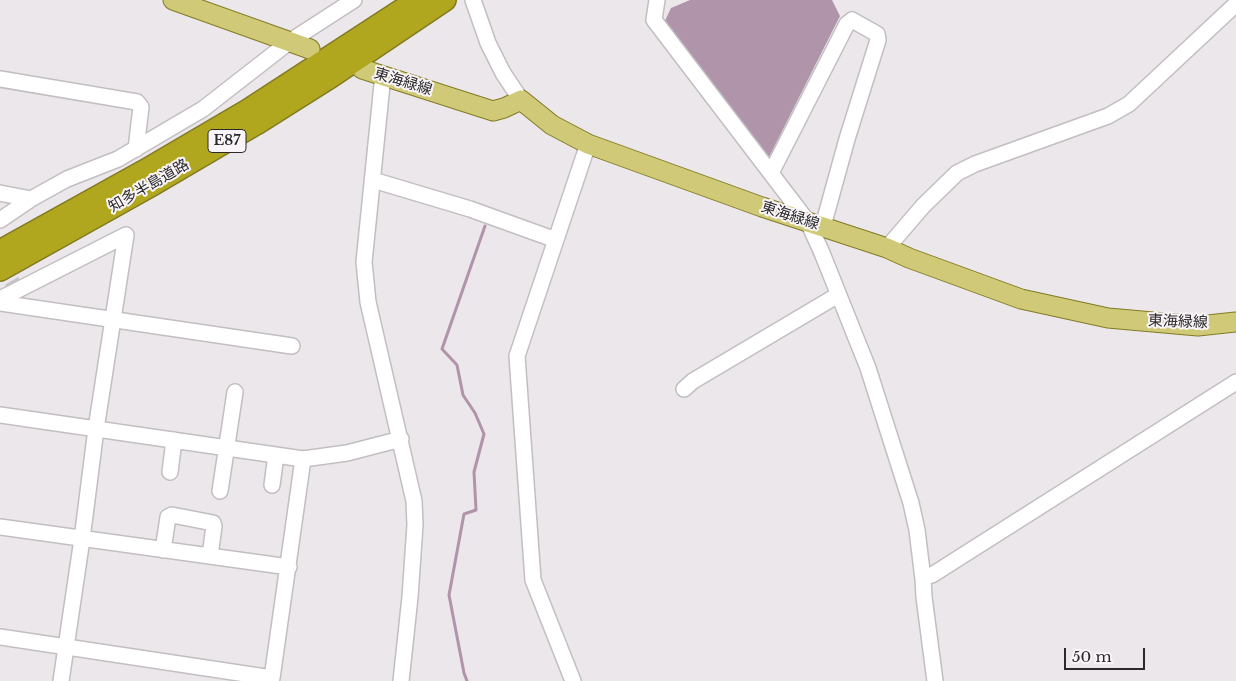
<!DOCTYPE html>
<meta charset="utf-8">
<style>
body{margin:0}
#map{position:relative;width:1236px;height:681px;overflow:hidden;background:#ebe7ea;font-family:"Libre Baskerville",serif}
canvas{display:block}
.scale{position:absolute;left:1064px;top:648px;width:81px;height:22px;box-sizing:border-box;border:2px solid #2b2a2b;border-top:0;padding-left:6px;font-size:15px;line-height:18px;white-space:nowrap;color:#2b2a2b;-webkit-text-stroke:4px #f9f4f8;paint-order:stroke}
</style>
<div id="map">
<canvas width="1236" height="681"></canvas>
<div class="scale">50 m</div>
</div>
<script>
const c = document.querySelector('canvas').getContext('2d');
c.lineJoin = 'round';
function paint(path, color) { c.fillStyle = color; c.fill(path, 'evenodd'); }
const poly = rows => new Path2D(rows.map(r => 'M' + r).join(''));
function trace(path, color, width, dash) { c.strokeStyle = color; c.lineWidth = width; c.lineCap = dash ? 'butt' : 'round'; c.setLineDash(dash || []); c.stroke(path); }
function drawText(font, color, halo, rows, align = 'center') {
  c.font = font + ' "Libre Baskerville","Noto Sans JP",serif'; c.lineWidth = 4; c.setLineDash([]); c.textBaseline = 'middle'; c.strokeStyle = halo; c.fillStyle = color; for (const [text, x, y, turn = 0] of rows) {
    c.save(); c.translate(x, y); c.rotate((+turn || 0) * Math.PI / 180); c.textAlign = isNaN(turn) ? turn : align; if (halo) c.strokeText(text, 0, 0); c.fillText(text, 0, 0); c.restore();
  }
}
paint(poly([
 [690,0,832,0,840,16,767,161,663,25,671,8]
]), '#b094aa');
trace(poly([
 [467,681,464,673,449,595,464,514,476,510,474,472,484,434,475,413,463,395,457,365,442,349,485,226]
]), '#b094aa', 3);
trace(poly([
 [0,261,17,290]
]), '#c5c1c4', 15, [15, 8]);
const minor = poly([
 [473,0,488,43,503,73,521,100],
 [657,0,654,20,808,222,822,253,868,368,911,503,917,530,923,579,924,597,935,681],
 [383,75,364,262,368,302,414,501,415,525,410,597,401,681],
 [0,79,137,102,141,107,136,149],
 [771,173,847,24,852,20,877,34,878,40,847,139,823,226],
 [373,180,470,209,556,240],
 [0,193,31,199],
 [0,220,31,199,67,179,118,159,203,109,289,42,354,0],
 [887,248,923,206,957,173,975,164,1108,116,1129,104,1236,4],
 [0,299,126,235,96,429,82,539,61,681],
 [0,303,292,346],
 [684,389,693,381,838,295],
 [0,415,303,459,347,453,401,439],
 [170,472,174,440],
 [272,485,276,455],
 [220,491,235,392],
 [0,527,289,567],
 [163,550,168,517,172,515,213,523,214,526,210,556],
 [923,577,932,575,1236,382],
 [0,637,272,678,303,459],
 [573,681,533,580,517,356,588,144]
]);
const major = poly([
 [173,0,310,49],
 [362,69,493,111,504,108,521,100,552,125,588,144,762,207,887,248,909,258,1021,299,1108,318,1198,326,1236,322]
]);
const highway = poly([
 [0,251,144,171,248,110,417,0],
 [0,270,152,185,256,124,332,76,445,0]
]);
trace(minor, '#c2bec1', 18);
trace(major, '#827b23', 21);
trace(highway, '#827b23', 24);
trace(minor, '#fff', 15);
trace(major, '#d0ca78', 19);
trace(highway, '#b1a71e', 21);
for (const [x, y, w] of [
 [227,141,38]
]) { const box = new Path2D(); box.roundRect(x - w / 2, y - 11.5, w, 23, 4); c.fillStyle = '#f9f4f8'; c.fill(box); trace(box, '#2b2a2b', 1); }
drawText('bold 14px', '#2b2a2b', null, [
 ["E87",227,141]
]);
drawText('15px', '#2b2a2b', '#f9f4f8', [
 ["東海緑線",403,82,17],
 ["知多半島道路",149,186,-30],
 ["東海緑線",790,216,18],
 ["東海緑線",1178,322,2]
]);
</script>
